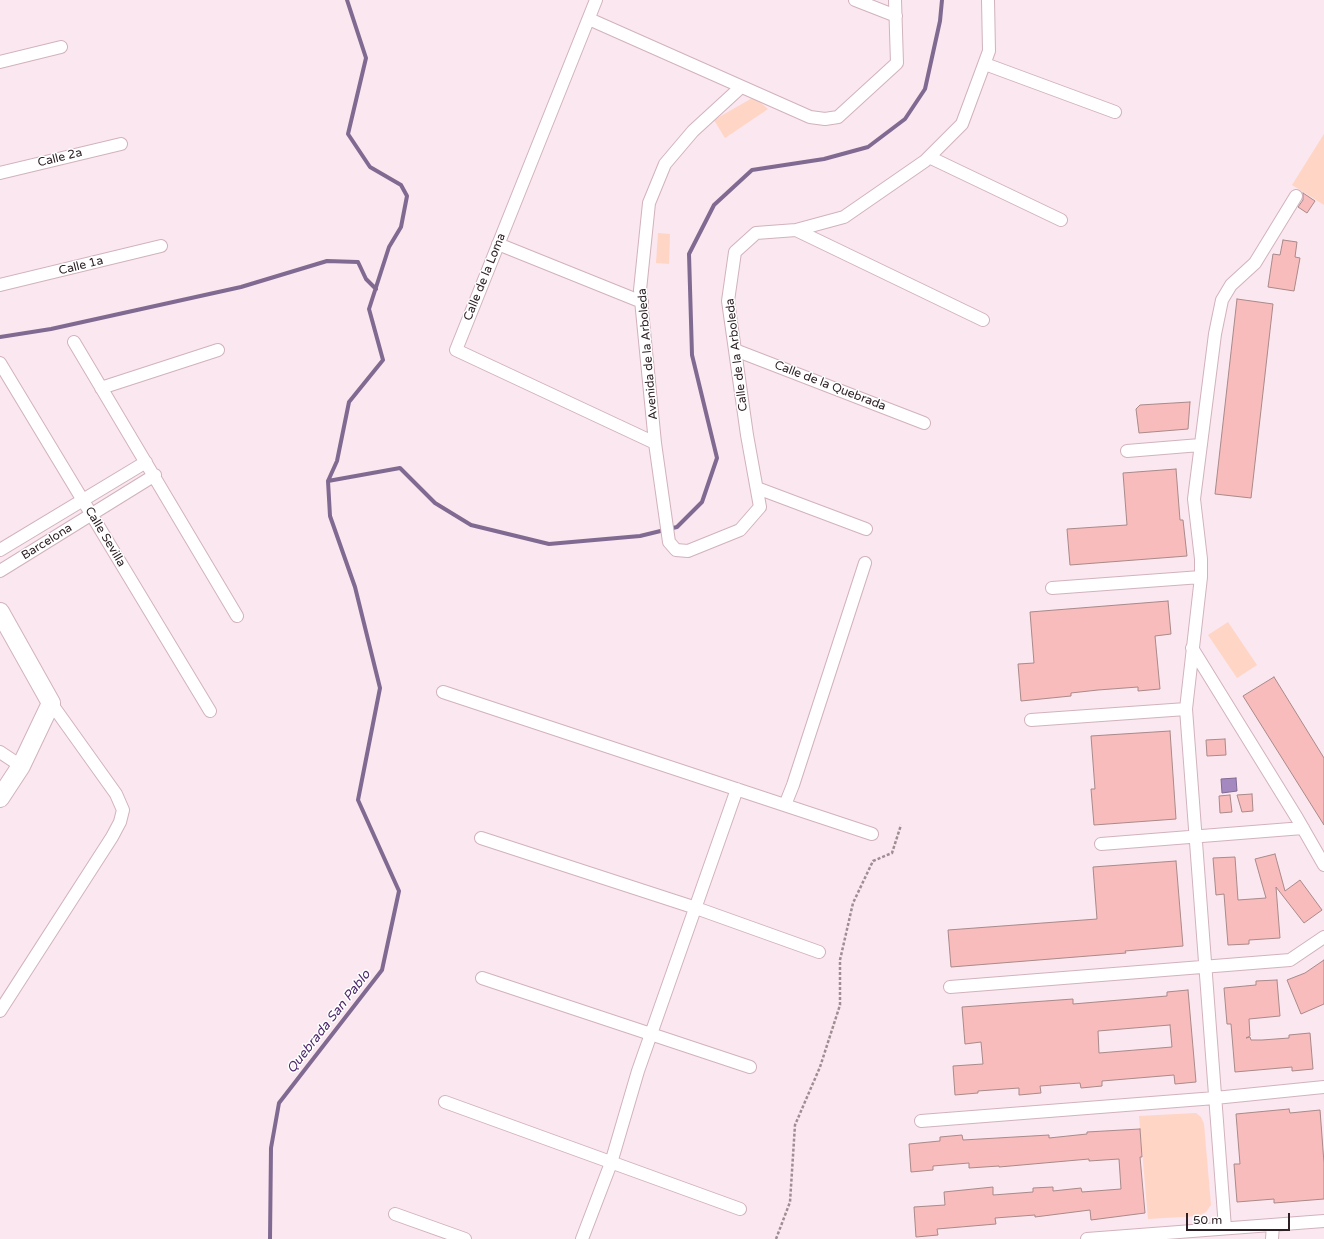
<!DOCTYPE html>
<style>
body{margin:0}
#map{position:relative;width:1324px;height:1239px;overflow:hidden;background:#fbe7ef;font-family:"Varela Round",sans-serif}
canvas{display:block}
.scale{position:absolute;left:1186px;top:1213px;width:104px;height:18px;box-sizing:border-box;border:2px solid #2d2126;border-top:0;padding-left:5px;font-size:12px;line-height:14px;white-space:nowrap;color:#2d2126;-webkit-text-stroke:3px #fff;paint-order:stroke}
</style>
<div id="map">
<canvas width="1324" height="1239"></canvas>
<div class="scale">50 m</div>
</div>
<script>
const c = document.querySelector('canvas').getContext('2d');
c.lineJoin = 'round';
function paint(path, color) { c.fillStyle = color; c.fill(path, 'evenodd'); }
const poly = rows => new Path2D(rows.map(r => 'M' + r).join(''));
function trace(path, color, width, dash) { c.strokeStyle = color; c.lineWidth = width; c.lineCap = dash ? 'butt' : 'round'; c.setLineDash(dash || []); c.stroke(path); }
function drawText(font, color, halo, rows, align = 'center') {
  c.font = font + ' "Varela Round",sans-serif'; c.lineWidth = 3; c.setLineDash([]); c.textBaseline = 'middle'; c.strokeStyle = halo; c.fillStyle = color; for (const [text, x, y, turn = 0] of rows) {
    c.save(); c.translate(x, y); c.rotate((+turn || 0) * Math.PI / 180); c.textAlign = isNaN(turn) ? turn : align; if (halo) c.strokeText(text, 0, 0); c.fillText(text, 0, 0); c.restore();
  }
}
paint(poly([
 [754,97,768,109,725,138,714,120],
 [1324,134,1324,205,1292,185],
 [658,233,670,234,669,264,656,263],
 [1228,622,1257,665,1237,678,1208,635],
 [1196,1113,1201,1117,1204,1124,1211,1205,1206,1212,1198,1216,1148,1219,1139,1116]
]), '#ffd5c5');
const water = poly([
 [1236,778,1237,791,1222,793,1221,779,1236,778]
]);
paint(water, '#a489c1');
trace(water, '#806a92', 1);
trace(poly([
 [0,337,51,329,241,287,327,261,358,262,366,279,376,289],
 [328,481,400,468,435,503,471,525,549,544,640,536,677,527,702,502,717,458,692,355,689,254,714,205,752,170,824,159,868,147,905,119,925,89,940,21,942,0],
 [270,1239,271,1148,279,1103,382,970,399,891,358,800,380,688,355,587,330,516,328,481,337,461,349,402,383,360,369,309,389,247,401,227,407,196,401,185,370,167,348,134,366,58,347,0]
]), '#806a92', 4);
const building = poly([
 [1303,193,1315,201,1307,213,1298,207,1303,200,1303,193],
 [1283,240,1297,242,1295,257,1300,258,1294,291,1268,287,1273,254,1280,255,1283,240],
 [1237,299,1273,304,1251,498,1215,494,1237,299],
 [1190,402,1188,429,1139,433,1136,409,1140,405,1190,402],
 [1176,469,1180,520,1183,520,1187,556,1070,565,1067,529,1127,525,1123,473,1176,469],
 [1168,601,1171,634,1155,636,1160,689,1138,691,1138,687,1098,690,1071,693,1071,696,1021,701,1018,664,1034,663,1030,612,1168,601],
 [1274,677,1324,758,1324,825,1243,696,1274,677],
 [1170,731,1176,819,1094,825,1091,789,1095,789,1091,736,1170,731],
 [1225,739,1226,755,1207,756,1206,740,1225,739],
 [1252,794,1253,811,1242,812,1237,795,1252,794],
 [1230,795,1232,812,1220,813,1219,796,1230,795],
 [1275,854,1285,891,1300,880,1322,910,1304,923,1276,887,1280,938,1249,940,1249,944,1228,945,1224,894,1216,895,1213,858,1235,857,1238,900,1266,898,1255,859,1275,854],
 [1176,861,1183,946,1125,951,1126,953,951,967,948,930,1097,919,1093,867,1176,861],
 [1324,960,1324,1004,1301,1014,1287,980,1305,973,1324,960],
 [1277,980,1280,1016,1249,1019,1250,1036,1246,1038,1250,1037,1251,1040,1262,1040,1289,1038,1289,1035,1310,1033,1313,1069,1292,1071,1292,1067,1235,1072,1231,1024,1227,1024,1224,988,1256,985,1256,981,1277,980],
 [1188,990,1196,1082,1175,1084,1174,1075,1102,1081,1102,1086,1081,1088,1080,1083,1040,1086,1041,1093,1019,1095,1019,1088,978,1091,978,1093,955,1095,953,1066,983,1064,981,1042,965,1044,962,1007,1073,999,1073,1004,1167,996,1167,992,1188,990],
 [1170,1025,1172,1047,1099,1053,1098,1031,1170,1025],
 [1289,1109,1290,1113,1320,1110,1324,1163,1324,1199,1274,1203,1274,1199,1237,1202,1234,1164,1240,1164,1236,1114,1289,1109],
 [1140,1129,1142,1157,1140,1157,1145,1213,1091,1220,1090,1210,1035,1217,1035,1215,995,1218,996,1224,937,1229,938,1235,916,1237,914,1207,945,1205,944,1192,993,1187,993,1195,1033,1192,1033,1188,1053,1187,1053,1191,1081,1188,1082,1192,1121,1189,1119,1159,1089,1161,1089,1159,999,1167,999,1166,969,1168,969,1163,933,1166,933,1170,911,1172,909,1144,940,1141,940,1137,962,1135,963,1140,1049,1135,1049,1138,1087,1134,1087,1132,1140,1129]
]);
paint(building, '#f8bcbc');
trace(building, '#a98989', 1);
const street = poly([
 [596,0,456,350,655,443],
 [855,0,896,16],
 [589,19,810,117,825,119,838,117,897,63,895,0],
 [0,62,61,47],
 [985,64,1115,112],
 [741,87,693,131,665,164,649,203,640,290,655,443,669,542,676,550,688,551,740,530,760,507,747,435,728,301,735,252,756,233,796,230,844,217,925,161,962,124,989,51,988,0],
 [929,157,1061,220],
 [0,173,121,144],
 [796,230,983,320],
 [498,244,642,302],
 [0,285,161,246],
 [74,342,237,616],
 [735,350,924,423],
 [0,363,210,711],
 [101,388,218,350],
 [1127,451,1200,445],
 [757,488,866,529],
 [0,550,146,462],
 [0,571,155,475],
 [1052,588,1201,577],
 [1192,648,1297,818,1324,865],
 [443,692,872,834],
 [1031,720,1186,709],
 [0,752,21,766],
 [785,805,793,785,865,563],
 [481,838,696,908,819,952],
 [1101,844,1303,828],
 [482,978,750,1067],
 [950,987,1290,960,1324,937],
 [0,1011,112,837,120,822,123,810,116,794,51,703],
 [445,1102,740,1209],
 [921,1121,1215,1098,1324,1087],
 [395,1214,465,1239],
 [1225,1228,1186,709,1201,577,1201,559,1194,499,1215,334,1222,300,1231,285,1255,263,1296,196],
 [582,1239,611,1163,638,1071,737,789],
 [1087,1239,1324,1221],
 [1272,1239,1273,1225]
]);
const secondary = poly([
 [0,612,51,703,21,766,0,798]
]);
trace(street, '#d1b2bd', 14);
trace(secondary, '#d1b2bd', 20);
trace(poly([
 [776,1239,790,1202,795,1125,820,1067,840,1005,840,960,853,903,873,861,892,853,901,825]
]), '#9e8e94', 2.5, [3, 2]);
trace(street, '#fff', 12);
trace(secondary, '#fff', 18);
drawText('12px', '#2d2126', '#fff', [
 ["Calle 2a",60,158,-14],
 ["Calle 1a",81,266,-14],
 ["Calle de la Loma",485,277,-68],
 ["Avenida de la Arboleda",648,354,-95],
 ["Calle de la Arboleda",737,355,-97],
 ["Calle de la Quebrada",830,386,21],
 ["Calle Sevilla",105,537,59],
 ["Barcelona",47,542,-32]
]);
drawText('italic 13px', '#4e296d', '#fff', [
 ["Quebrada San Pablo",329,1022,-52]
]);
</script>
